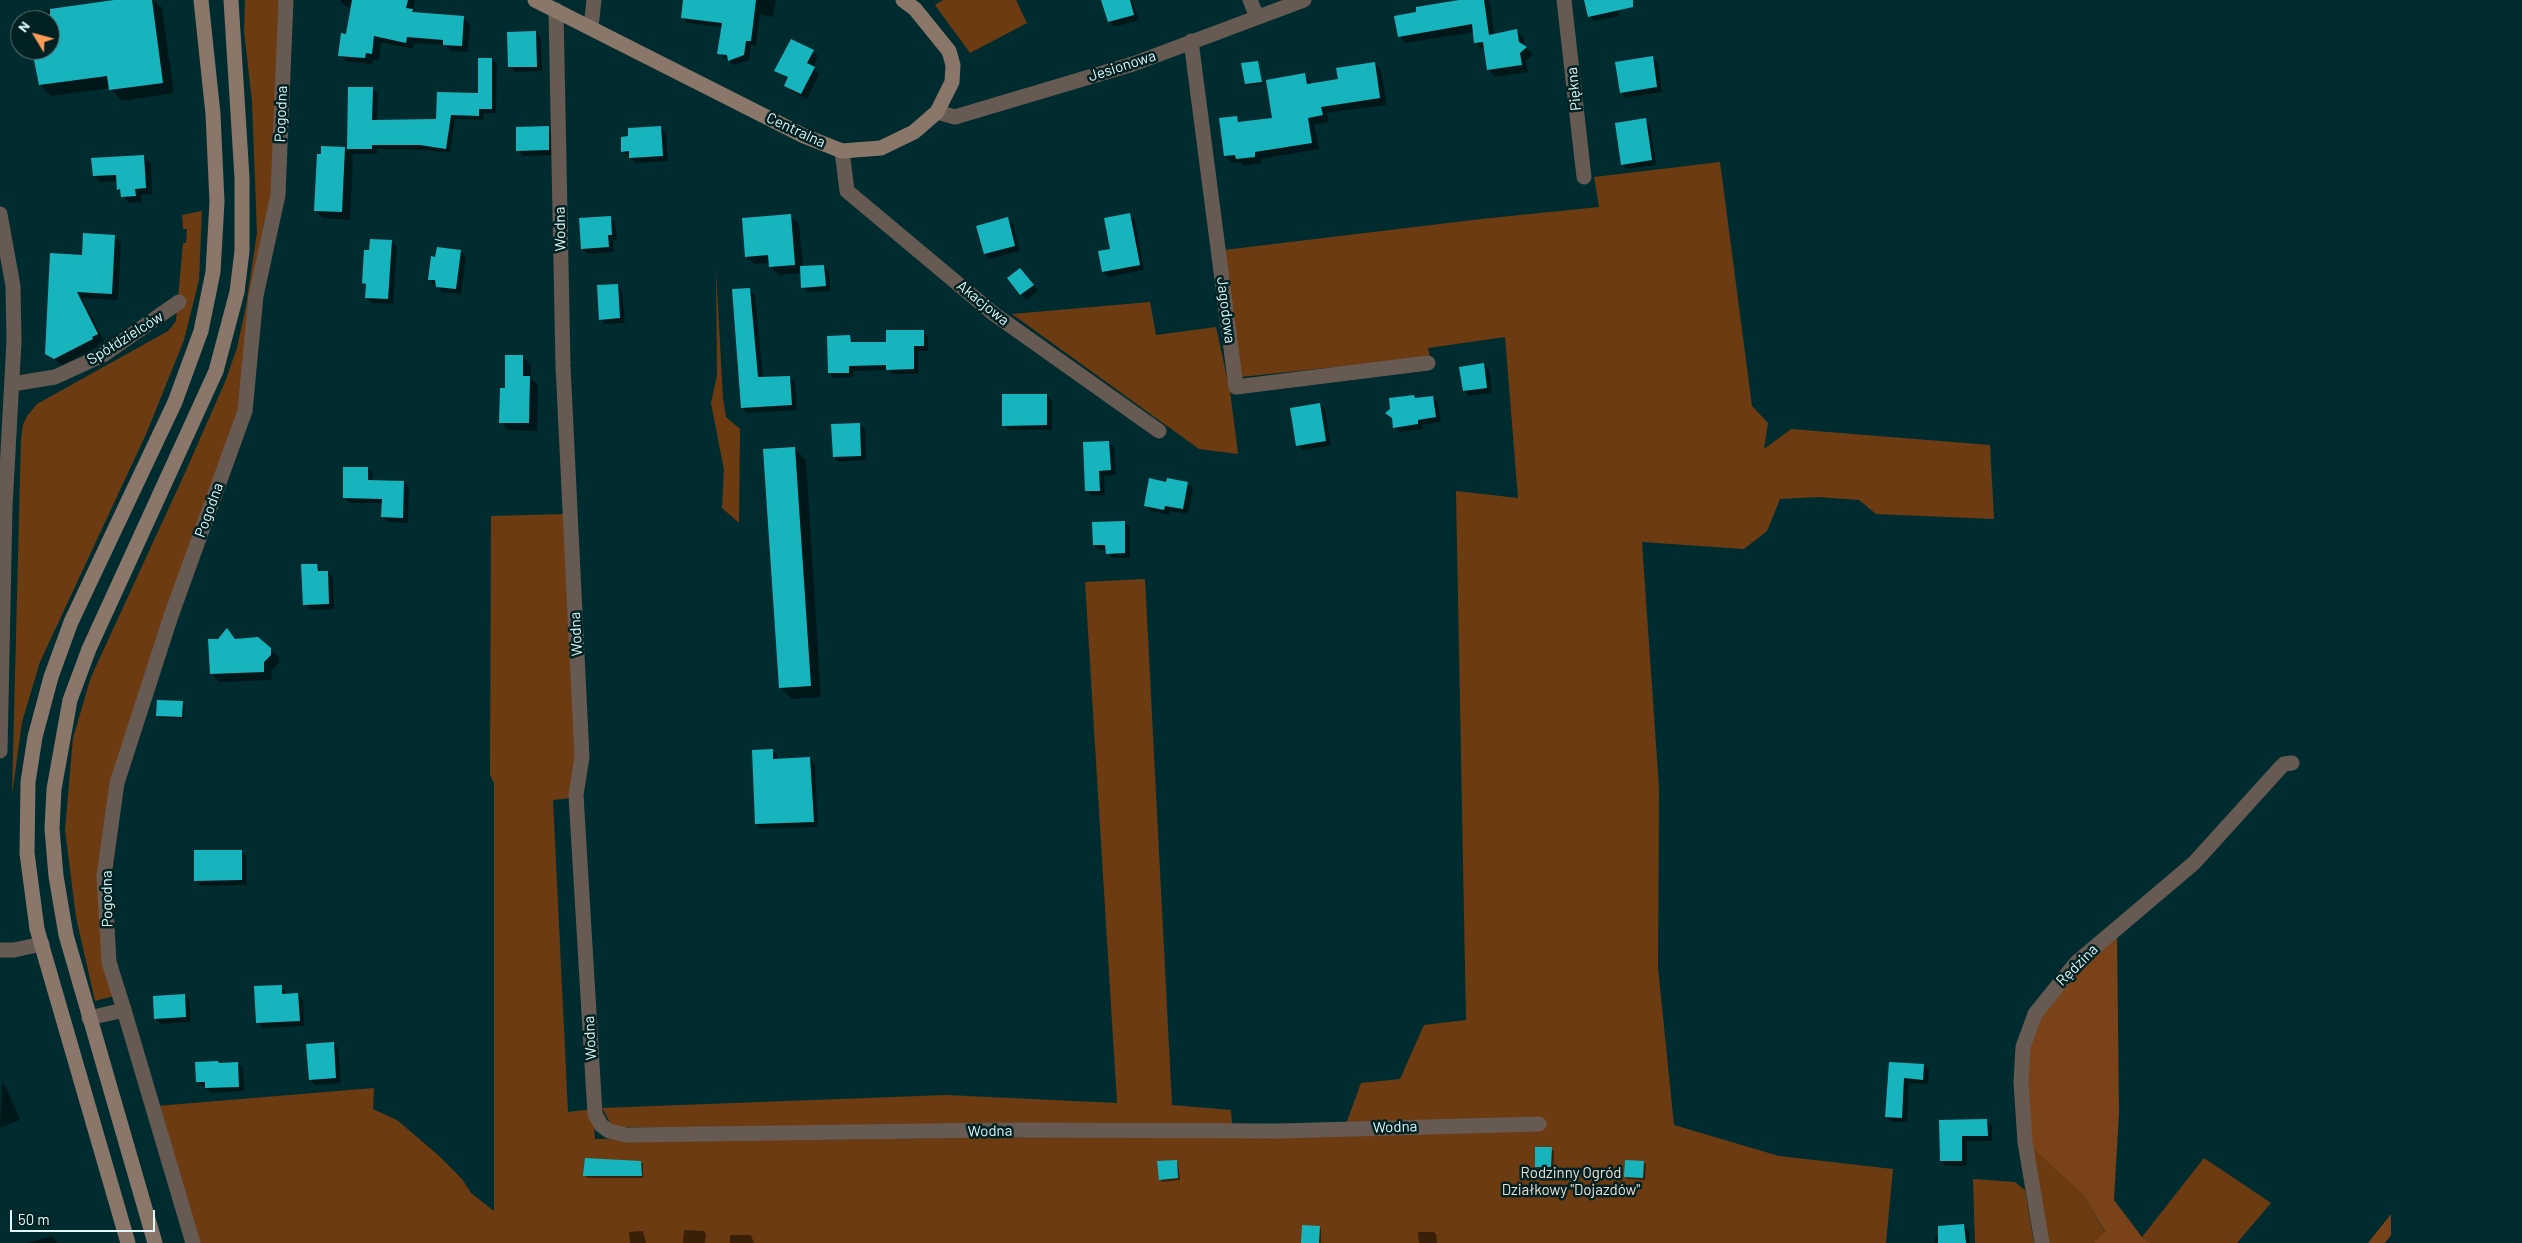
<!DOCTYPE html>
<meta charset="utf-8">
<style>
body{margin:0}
#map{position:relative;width:2522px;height:1243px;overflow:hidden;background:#002c2f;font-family:Barlow,sans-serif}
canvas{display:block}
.north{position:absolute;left:10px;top:10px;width:50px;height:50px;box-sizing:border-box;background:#022123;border:1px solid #5b7778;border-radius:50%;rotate:307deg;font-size:14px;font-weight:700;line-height:20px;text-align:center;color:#e1f7f8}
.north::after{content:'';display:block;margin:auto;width:18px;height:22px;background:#fd9c56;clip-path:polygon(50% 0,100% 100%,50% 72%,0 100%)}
.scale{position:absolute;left:10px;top:1210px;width:145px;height:22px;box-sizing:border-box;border:2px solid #e1f7f8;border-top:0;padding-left:6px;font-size:15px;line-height:18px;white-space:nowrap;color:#e1f7f8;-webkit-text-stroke:4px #022123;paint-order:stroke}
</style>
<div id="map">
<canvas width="2522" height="1243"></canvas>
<div class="north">N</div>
<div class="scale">50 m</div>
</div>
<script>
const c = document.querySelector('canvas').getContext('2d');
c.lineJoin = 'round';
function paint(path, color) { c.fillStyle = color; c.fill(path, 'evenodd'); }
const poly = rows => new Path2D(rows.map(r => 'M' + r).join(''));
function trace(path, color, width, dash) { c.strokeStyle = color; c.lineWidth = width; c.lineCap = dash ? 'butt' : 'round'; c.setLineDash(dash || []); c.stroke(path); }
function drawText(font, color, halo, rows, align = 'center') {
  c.font = font + ' Barlow,sans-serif'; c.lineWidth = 5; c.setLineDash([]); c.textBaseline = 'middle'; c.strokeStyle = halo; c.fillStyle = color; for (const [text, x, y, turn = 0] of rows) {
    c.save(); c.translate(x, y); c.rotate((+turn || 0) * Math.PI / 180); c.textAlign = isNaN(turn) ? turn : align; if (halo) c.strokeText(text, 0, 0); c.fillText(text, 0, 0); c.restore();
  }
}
paint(poly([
 [245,0,280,0,273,193,240,411,160,643,100,878,114,996,95,1001,76,917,65,830,73,738,91,677,184,475,225,382,237,348,246,306,257,233,252,101,244,31],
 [943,0,1016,0,1027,23,970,53,935,5],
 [1720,162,1752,406,1768,423,1764,449,1791,429,1990,445,1994,519,1876,514,1859,500,1818,497,1780,499,1767,531,1744,549,1642,542,1659,788,1658,968,1674,1125,1779,1156,1893,1169,1886,1243,198,1243,157,1106,374,1088,373,1109,397,1120,438,1155,462,1179,471,1193,494,1211,494,783,490,775,491,516,566,514,580,797,553,800,568,1112,593,1109,595,1139,785,1140,1229,1135,1346,1124,1361,1083,1400,1079,1424,1025,1466,1020,1456,491,1518,498,1505,337,1428,348,1430,357,1241,377,1224,250,1481,219,1599,207,1594,177],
 [202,211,199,280,184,340,147,432,40,662,22,722,12,795,21,439,23,425,27,416,37,404,168,331,176,321,183,243,186,243,187,229,183,229,182,215],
 [716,269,723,398,726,417,740,429,739,523,722,508,724,470,711,403,717,375],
 [1150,302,1156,335,1216,327,1230,391,1238,454,1199,449,1012,314],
 [1145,579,1172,1105,1231,1110,1232,1125,835,1129,618,1127,611,1124,602,1108,946,1095,1117,1103,1085,582],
 [2031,1147,2084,1196,2105,1233,2093,1243,2047,1243],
 [2204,1158,2271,1203,2237,1243,2152,1243,2142,1237],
 [1973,1179,2015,1182,2025,1190,2034,1243,1975,1243]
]), '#6d3b12');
paint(poly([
 [2117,936,2119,1113,2114,1200,2142,1237,2152,1243,2093,1243,2105,1232,2084,1196,2031,1147,2026,1055,2036,1020,2076,971],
 [2391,1214,2391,1235,2385,1243,2368,1243]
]), '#794218');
paint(poly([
 [123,0,154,0,162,8,174,93,122,101,110,88,51,96,40,85,34,50,50,50,50,20,28,20,27,13],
 [340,0,415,0,413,12,415,14,463,17,470,24,468,52,451,51,445,45,414,43,413,49,381,42,379,60,373,60,372,64,347,62,340,55,347,35,352,8,346,7],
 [684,0,776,0,773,17,760,15,756,46,751,45,749,60,734,65,719,53,722,27,687,23,682,17],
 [1105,0,1132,0,1139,20,1114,27,1109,22,1103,2],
 [1459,0,1488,0,1490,2,1494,35,1516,30,1523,37,1525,47,1533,54,1526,61,1528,72,1495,77,1488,70,1485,49,1482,49,1475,42,1474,32,1406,43,1399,36,1418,13,1417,8],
 [1585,0,1616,0,1619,16,1594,21,1589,16],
 [536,32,541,38,542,71,515,72,510,67],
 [813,51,818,56,813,68,819,74,807,99,791,91,786,85,789,79,776,70],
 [1652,57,1658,63,1662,92,1626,98,1621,92],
 [492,59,497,64,496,113,484,113,483,120,455,119,450,153,425,150,377,149,377,154,350,154,353,157,350,220,323,218,315,210,345,148,348,152,349,88,373,89,378,93,377,121,437,120,479,95],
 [1258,62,1263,84,1248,86,1246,84],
 [1375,63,1381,70,1387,105,1327,113,1329,122,1314,125,1319,149,1261,159,1262,163,1244,166,1240,162,1232,163,1225,156,1236,117,1242,123,1274,119,1304,75,1312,84,1339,80],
 [1645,119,1650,125,1656,165,1627,169,1622,164],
 [548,127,554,133,554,155,523,156,518,150],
 [661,128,666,133,668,161,636,163,623,151],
 [144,157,151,163,152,194,141,195,142,202,129,203,118,189,117,181,100,182,94,176],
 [1129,214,1135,220,1144,270,1108,277,1103,271],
 [790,216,799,224,803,267,824,266,829,272,831,291,808,292,802,287,802,273,779,275,770,267,770,263,754,264,746,256],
 [610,217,615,223,617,240,613,240,614,252,588,254,583,249],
 [1007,218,1013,224,1020,251,990,259,985,254],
 [114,236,121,243,118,300,82,298,104,341,98,344,99,346,62,365,46,354,83,256],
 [391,241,397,246,393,304,372,303,366,297,367,286,364,283,370,251],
 [460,251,466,256,461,294,442,292,429,279,436,258],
 [1020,269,1038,291,1026,300,1008,278],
 [617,285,622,290,625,323,605,324,600,319],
 [749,290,755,295,763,378,790,377,795,382,797,410,747,413,742,407],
 [923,331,928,337,928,351,918,351,919,374,893,374,889,370,853,371,854,377,834,378,829,373,850,337,855,344,887,343],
 [523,357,531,365,531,379,538,385,537,431,509,430,500,422,506,389],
 [1484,364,1489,370,1492,393,1469,396,1464,391],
 [1047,395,1052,401,1052,430,1009,430,1004,425],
 [1414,396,1417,399,1432,397,1438,402,1441,422,1422,425,1423,429,1400,432,1394,427,1393,419,1387,413],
 [1320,404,1325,410,1331,446,1303,450,1297,445],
 [859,424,865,429,866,460,839,462,834,457],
 [1108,442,1114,447,1116,475,1104,476,1105,495,1092,496,1087,491],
 [794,448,806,460,821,697,792,699,781,688],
 [367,468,373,473,372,481,404,482,409,488,408,523,388,522,382,517,383,503,350,503,344,498],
 [366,472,369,472,369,486],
 [1168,479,1188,483,1193,489,1188,514,1170,511,1169,515,1151,511,1146,506],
 [1125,522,1130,527,1130,558,1112,558,1107,550,1099,550,1094,545],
 [317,565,322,573,328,572,333,578,334,609,310,610,305,604],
 [227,630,237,640,270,649,279,658,279,663,271,671,272,680,219,682,211,673,218,640],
 [182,702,185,705,184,719,160,718,158,716],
 [772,750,777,755,778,760,810,758,815,764,818,827,762,829,756,824],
 [241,851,246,856,247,885,201,886,196,881],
 [281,986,287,995,298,994,303,1000,304,1026,263,1028,258,1023],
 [184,995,189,1000,191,1022,161,1024,155,1019],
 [333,1043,338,1048,341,1083,315,1085,310,1080,307,1045],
 [237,1063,243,1068,244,1091,211,1093,197,1081],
 [1890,1063,1924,1065,1929,1070,1928,1084,1909,1083,1907,1122,1892,1122,1886,1117],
 [2,1083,7,1089,20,1120,0,1128],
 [1940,1121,1987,1121,1992,1126,1992,1141,1967,1141,1967,1166,1946,1166,1941,1161],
 [1551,1149,1554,1151,1553,1169,1539,1169,1536,1167],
 [1176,1161,1178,1163,1180,1180,1162,1182,1160,1179],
 [641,1162,643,1164,643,1178,587,1178,585,1176],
 [1644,1162,1646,1165,1645,1180,1627,1179,1625,1177],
 [1964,1225,1969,1231,1970,1243,1935,1243,1934,1238],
 [1319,1227,1321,1229,1321,1243,1302,1243],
 [684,1230,704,1231,706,1234,705,1243,683,1243],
 [643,1231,646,1243,630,1243,629,1232],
 [1418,1232,1434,1232,1436,1234,1437,1243,1419,1243],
 [730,1235,751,1235,754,1243,730,1243],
 [52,1236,57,1243,26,1243]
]), '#0007');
paint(poly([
 [114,0,152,0,163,83,109,90,107,76,39,85,32,50,50,50,50,9],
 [352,0,408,0,406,8,413,9,412,12,464,16,462,46,443,45,443,40,407,37,406,43,374,36,372,54,366,53,365,58,338,56,341,33,346,34],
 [683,0,756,0,751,41,746,41,744,55,728,61,727,55,717,54,722,23,681,18],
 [1101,0,1130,0,1134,15,1108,22],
 [1459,0,1484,0,1489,35,1517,29,1519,42,1527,47,1520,53,1522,65,1487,70,1483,42,1474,43,1472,24,1398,37,1394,16,1416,12,1416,7],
 [1584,0,1633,0,1633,7,1588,17],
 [536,31,537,67,508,67,507,32],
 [791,39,814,50,807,63,815,67,801,94,784,86,788,77,774,71],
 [1653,56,1657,87,1620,93,1615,62],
 [478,58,492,58,492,109,479,109,479,116,451,115,446,149,420,145,372,145,372,149,347,149,348,87,373,87,372,120,436,119,437,92,478,93],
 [1258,61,1262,82,1245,84,1241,63],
 [1375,62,1380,98,1321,107,1323,115,1308,118,1312,143,1255,152,1255,157,1236,159,1235,155,1224,156,1219,118,1237,116,1238,122,1272,118,1266,80,1305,73,1307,84,1338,79,1336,68],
 [1646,118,1652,160,1621,165,1615,123],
 [549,126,549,150,516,151,516,127],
 [661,126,663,156,629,158,629,151,621,152,621,137,628,136,628,128],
 [321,146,345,147,342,212,314,211,317,154,321,154],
 [144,155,146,188,135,189,136,196,121,197,120,189,117,190,116,175,93,176,91,158],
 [1130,213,1140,265,1102,272,1098,251,1110,249,1104,218],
 [791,214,795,265,769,267,768,255,745,257,742,218],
 [611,216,612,235,608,235,609,247,581,249,579,218],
 [1008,217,1015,246,984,254,976,226],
 [83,233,115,235,112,294,77,292,98,334,92,337,93,339,54,359,45,354,50,253,82,255],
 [370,239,392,240,388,299,365,298,366,284,362,283,364,250,369,250],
 [437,247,461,250,456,289,436,287,435,280,428,280,431,256,435,257],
 [824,265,826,286,801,288,800,266],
 [1020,268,1034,285,1020,295,1007,278],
 [618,284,620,318,599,320,597,285],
 [750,288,758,377,790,376,792,405,741,408,732,289],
 [886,330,924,330,924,346,914,346,914,369,886,370,886,365,849,366,849,373,828,373,827,336,850,335,851,342,886,342],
 [505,355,523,355,523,376,530,376,529,423,499,423,500,388,505,388],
 [1484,363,1487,388,1463,391,1459,367],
 [1002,394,1047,394,1047,425,1002,426],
 [1414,395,1415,398,1433,396,1436,417,1418,420,1418,424,1393,428,1392,418,1385,413,1390,409,1389,398],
 [1320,403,1326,441,1296,446,1290,408],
 [860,423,861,456,833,457,831,424],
 [1109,441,1111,470,1099,471,1100,491,1085,491,1083,442],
 [795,447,811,686,779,688,763,449],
 [343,467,368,467,368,480,404,481,403,518,381,517,382,499,343,498],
 [1149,478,1166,482,1167,478,1188,482,1183,509,1165,506,1164,510,1144,506],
 [1125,521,1125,553,1106,554,1105,545,1093,545,1092,522],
 [301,564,317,564,318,571,328,571,329,604,303,605],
 [227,628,235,639,258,637,271,648,271,655,264,662,264,672,210,674,208,639,218,639],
 [157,700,183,701,182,717,156,716],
 [773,749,773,759,810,757,814,822,755,824,752,750],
 [194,850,242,850,242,880,194,881],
 [282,985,282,994,298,993,300,1021,256,1023,254,986],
 [185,994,186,1017,154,1019,153,996],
 [334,1042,336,1078,309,1080,306,1044],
 [218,1061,219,1063,238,1062,239,1087,205,1088,205,1082,196,1082,195,1062],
 [1889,1062,1924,1064,1923,1080,1904,1078,1902,1118,1885,1117],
 [1987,1119,1988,1136,1962,1136,1962,1161,1940,1161,1939,1120],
 [1535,1147,1552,1147,1551,1167,1535,1167],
 [585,1158,641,1161,642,1176,583,1176],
 [1177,1160,1178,1178,1159,1180,1157,1161],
 [1625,1160,1644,1161,1643,1178,1624,1177],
 [1964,1224,1966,1243,1938,1243,1938,1226],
 [1302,1225,1320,1226,1319,1243,1301,1243]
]), '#18b4be');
trace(poly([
 [1250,0,1257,17],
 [1564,0,1584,177],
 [556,10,563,366,582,757,576,795,595,1114,601,1125,609,1131,626,1135,1003,1130,1279,1131,1539,1124],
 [591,27,594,0],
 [1191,41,1236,387,1428,363],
 [937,112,955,117,1133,64,1304,0],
 [842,151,847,191,994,314,1159,431],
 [0,214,13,286,14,341,5,507,0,751],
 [12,384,55,377,103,355,179,302],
 [0,950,14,950,42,944],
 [124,1010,193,1243],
 [89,1018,124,1010,109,962,104,876,117,783,171,616,245,411,256,296,278,195,286,0],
 [2042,1243,2025,1142,2021,1082,2023,1047,2035,1014,2076,963,2194,863,2280,768,2284,764,2292,763]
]), '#665a52', 15);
trace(poly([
 [535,0,804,136,842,151,881,148,914,132,937,112,952,82,953,65,949,51,915,9,903,0],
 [128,1243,37,929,27,853,28,782,35,737,51,677,71,622,175,402,201,331,213,272,217,202,213,114,201,0],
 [155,1243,66,935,56,876,52,829,54,789,70,700,89,649,216,371,237,292,242,251,242,178,231,0]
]), '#8b776a', 15);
drawText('15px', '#e1f7f8', '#022123', [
 ["Jesionowa",1122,66,-18],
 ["Piękna",1574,89,-96],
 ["Pogodna",281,114,-88],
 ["Centralna",796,130,25],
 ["Wodna",560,229,-91],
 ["Akacjowa",983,303,39],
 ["Jagodowa",1226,310,83],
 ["Spółdzielców",125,338,-32],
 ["Pogodna",209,510,-70],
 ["Wodna",576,634,-93],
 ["Pogodna",107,899,-91],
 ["Rędzina",2077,965,-45],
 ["Wodna",590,1038,-93],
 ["Wodna",1395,1127,-2],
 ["Wodna",990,1131,-1]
]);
drawText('15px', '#f3ded1', '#022123', [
 ["Rodzinny Ogród",1571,1173],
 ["Działkowy \"Dojazdów\"",1571,1190]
]);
</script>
